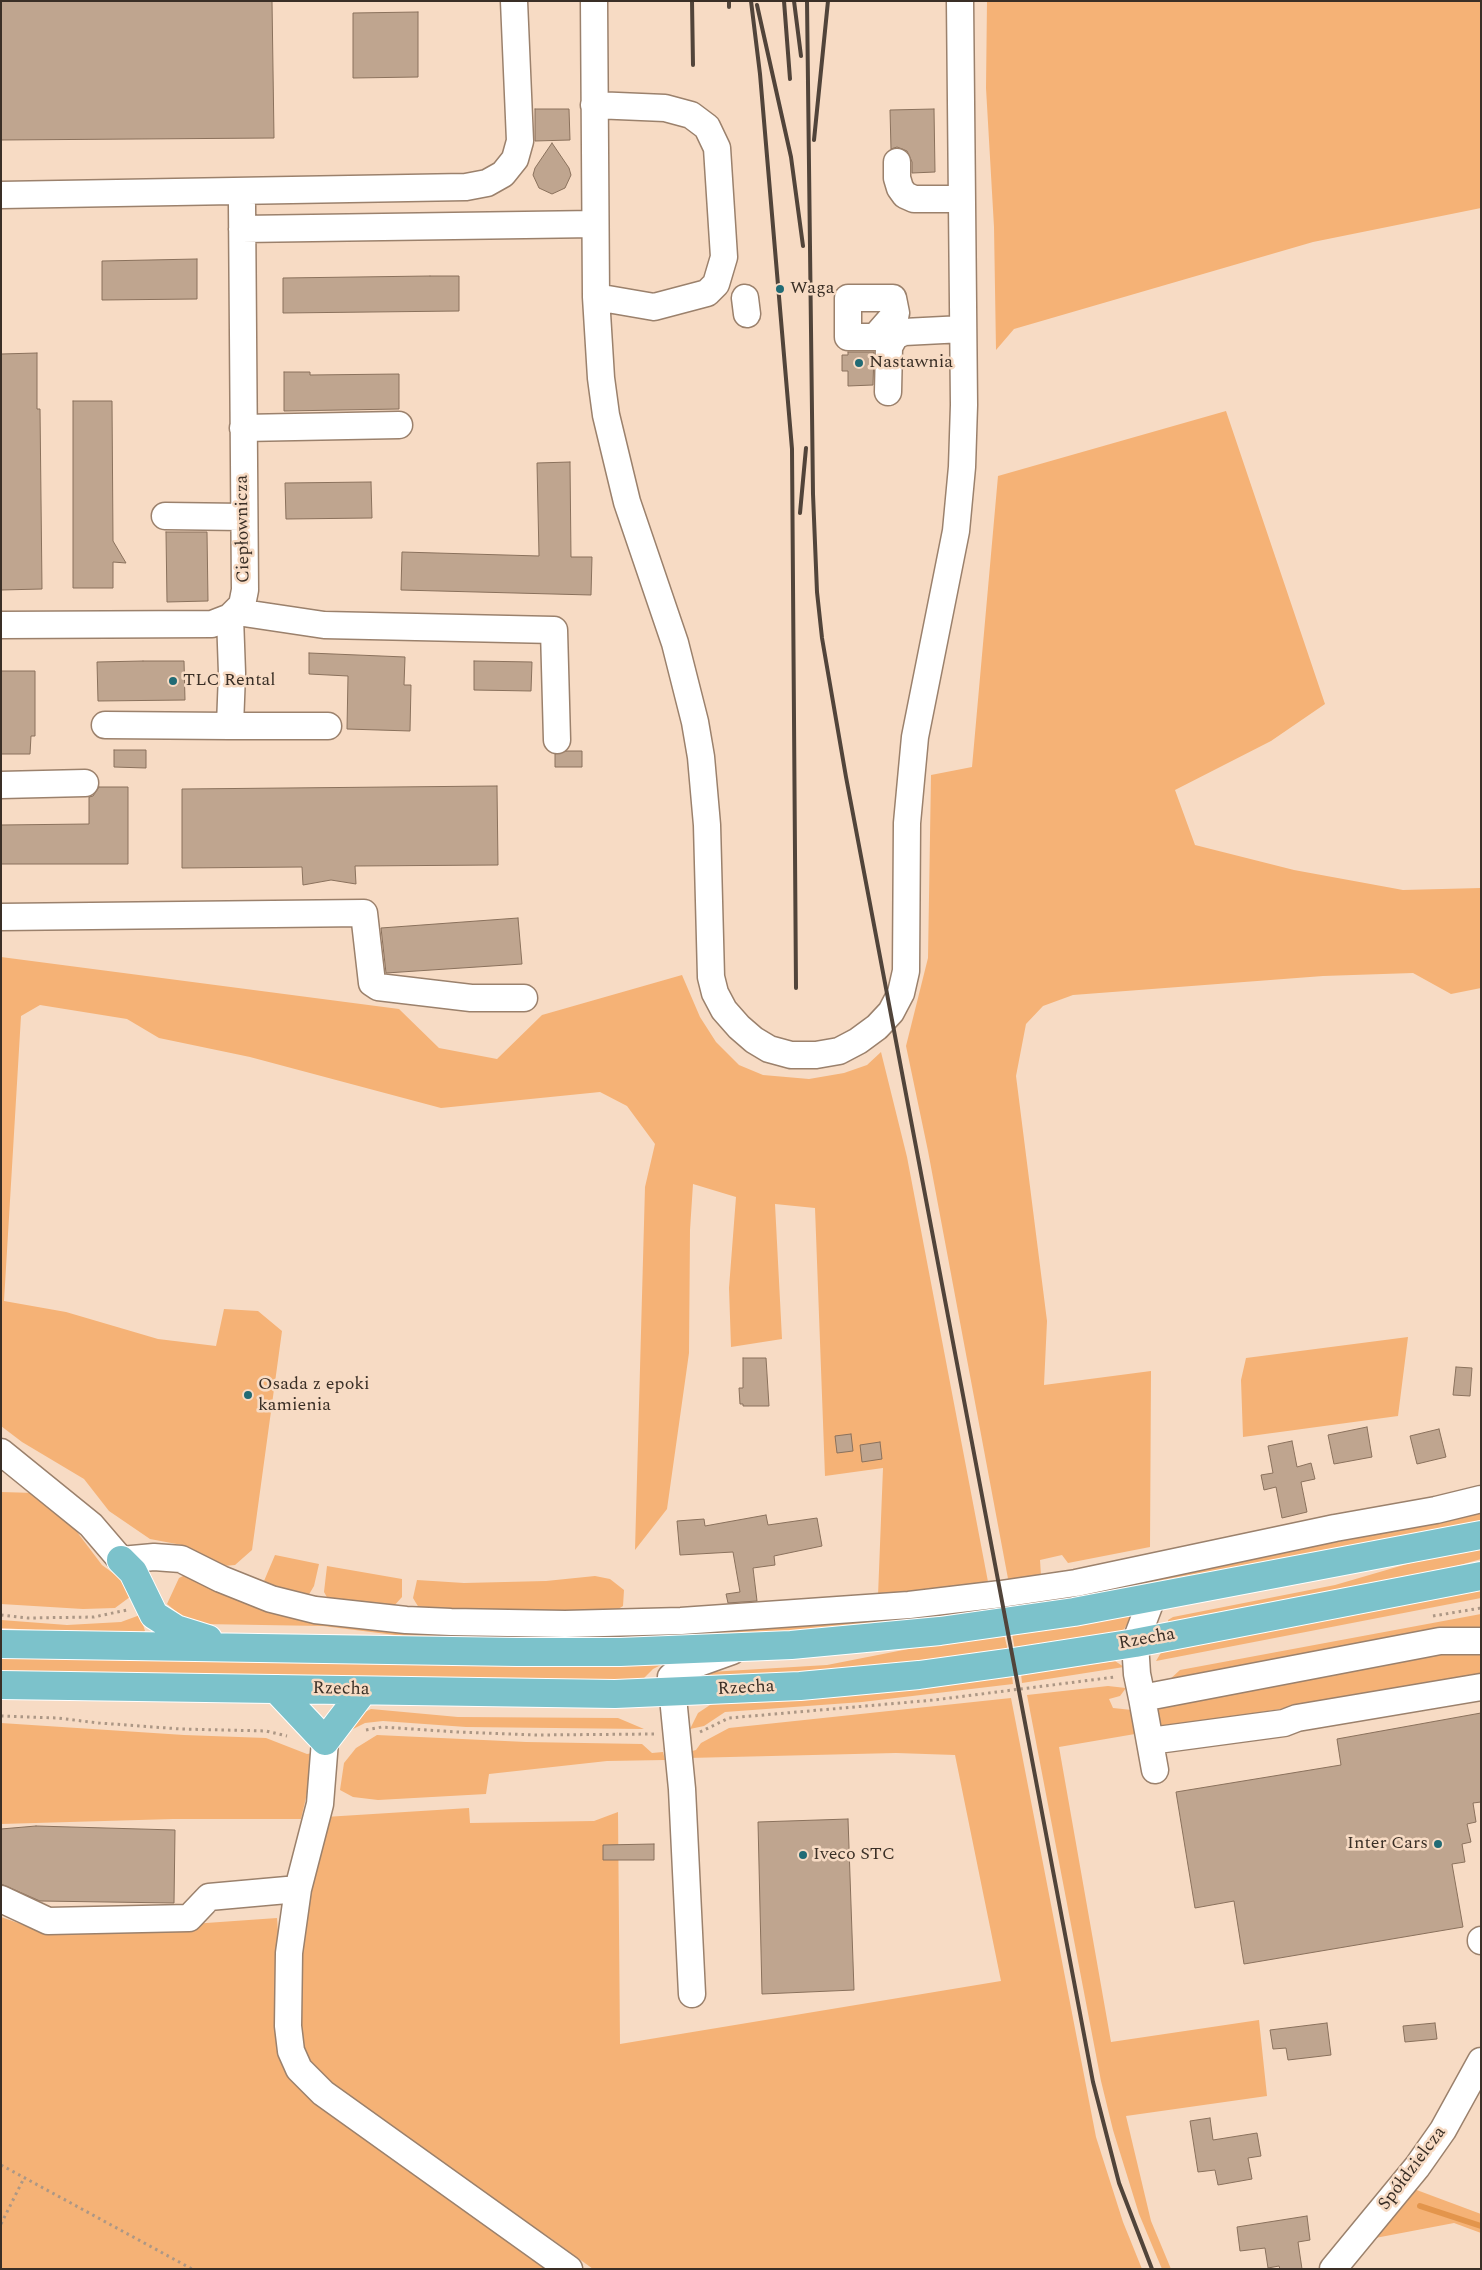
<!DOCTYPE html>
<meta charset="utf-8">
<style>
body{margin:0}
#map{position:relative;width:1482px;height:2270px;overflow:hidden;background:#f7dbc4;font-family:Spectral,serif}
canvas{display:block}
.frame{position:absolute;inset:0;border:2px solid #3a2f26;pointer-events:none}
</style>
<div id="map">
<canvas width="1482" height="2270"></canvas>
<div class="frame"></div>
</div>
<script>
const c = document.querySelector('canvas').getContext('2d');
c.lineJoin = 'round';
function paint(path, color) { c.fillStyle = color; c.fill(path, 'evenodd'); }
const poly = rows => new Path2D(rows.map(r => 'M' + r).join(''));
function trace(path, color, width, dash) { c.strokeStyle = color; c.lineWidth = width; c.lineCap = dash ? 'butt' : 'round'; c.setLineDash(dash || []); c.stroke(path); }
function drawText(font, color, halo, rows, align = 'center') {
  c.font = font + ' Spectral,serif'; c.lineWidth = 5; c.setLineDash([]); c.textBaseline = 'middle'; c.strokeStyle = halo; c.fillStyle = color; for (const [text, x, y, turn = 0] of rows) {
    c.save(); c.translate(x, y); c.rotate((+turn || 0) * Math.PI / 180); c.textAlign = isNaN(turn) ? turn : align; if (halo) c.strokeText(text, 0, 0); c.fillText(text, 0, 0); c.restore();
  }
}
paint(poly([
 [987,1,1481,1,1481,208,1313,242,1014,329,996,350,994,227,986,88],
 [1226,411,1325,704,1271,741,1175,790,1195,845,1294,870,1403,890,1481,888,1481,988,1451,994,1413,973,1323,976,1073,995,1043,1006,1026,1024,1016,1076,1047,1321,1044,1385,1151,1371,1150,1547,1068,1563,1062,1555,1040,1560,1041,1576,1009,1584,928,1151,906,1046,928,958,931,775,972,767,998,476],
 [1,957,399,1009,439,1048,497,1059,542,1015,682,975,700,1017,716,1042,739,1065,763,1075,809,1079,844,1073,867,1065,881,1052,907,1157,989,1587,878,1596,883,1468,825,1476,815,1208,775,1204,782,1339,731,1347,729,1288,736,1197,693,1184,690,1230,689,1353,667,1509,635,1550,645,1187,655,1144,627,1106,600,1092,441,1108,250,1057,159,1038,127,1019,40,1005,21,1016,4,1301,66,1312,158,1339,216,1346,224,1309,258,1311,282,1331,252,1550,235,1565,223,1566,182,1545,150,1539,109,1511,84,1479,22,1442,1,1426],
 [1408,1337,1398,1416,1243,1437,1241,1380,1246,1358],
 [1,1492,35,1493,74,1528,102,1565,121,1579,134,1594,115,1608,83,1609,1,1604],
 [1481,1508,1481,1523,1007,1610,1006,1600],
 [1481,1547,1481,1559,1415,1578,1168,1623,1168,1620,1173,1617,1335,1585,1438,1555],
 [275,1555,319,1564,314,1586,308,1596,274,1590,264,1581],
 [327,1566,402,1579,402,1597,393,1607,328,1599,324,1592],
 [185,1575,378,1624,998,1602,1001,1611,894,1624,735,1637,572,1640,448,1639,403,1636,323,1626,201,1624,183,1617,167,1604,179,1578],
 [595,1576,610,1579,624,1590,623,1606,609,1615,419,1608,413,1598,417,1580,464,1583,546,1581],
 [1481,1589,1481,1598,1156,1661,1162,1651],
 [1134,1613,1121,1634,1015,1651,1012,1633],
 [1481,1614,1481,1633,1168,1681,1180,1670],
 [140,1615,145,1631,139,1636,1,1628,1,1620,67,1625,121,1622],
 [1004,1634,1008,1651,833,1671,693,1680,693,1673,827,1665,944,1642],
 [1464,1653,1481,1654,1481,1674,1159,1730,1156,1712,1161,1703,1438,1654],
 [35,1656,665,1663,653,1669,641,1681,1,1673,1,1659],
 [1115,1661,1124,1667,1022,1683,1021,1674],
 [1012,1676,1013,1684,862,1702,725,1712,704,1726,690,1729,698,1713,710,1705,720,1701],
 [1108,1686,1126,1688,1120,1696,1109,1699,1113,1708,1132,1710,1135,1734,1059,1747,1111,2042,1259,2020,1267,2096,1126,2116,1151,2221,1171,2269,1162,2269,1139,2214,1113,2130,1101,2081,1027,1695],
 [1011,1698,1096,2137,1123,2222,1142,2269,593,2269,549,2237,472,2189,330,2081,302,2054,301,2032,303,1937,316,1850,325,1817,469,1808,470,1823,594,1821,618,1812,620,2044,1001,1981,955,1755,896,1753,688,1758,688,1752,696,1750,701,1743,729,1728],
 [371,1709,458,1717,618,1718,644,1729,466,1727,383,1721,365,1723,347,1732,361,1714],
 [1,1723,184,1735,266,1738,307,1754,313,1753,308,1789,301,1819,173,1819,1,1824],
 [377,1735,526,1742,642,1744,652,1753,663,1752,665,1760,607,1761,489,1774,486,1794,378,1800,353,1797,340,1790,344,1763,356,1748],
 [1,1917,50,1934,277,1918,287,2062,558,2269,1,2269],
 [1414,2189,1481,2214,1481,2233,1454,2223,1370,2239]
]), '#f5b276');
trace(poly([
 [1420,2206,1481,2226]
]), '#e3954c', 6);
const building = poly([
 [1,1,272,1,274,138,1,140,1,1],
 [418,12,418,77,353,78,353,13,418,12],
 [535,109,569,109,570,140,535,141,535,109],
 [934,109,935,172,912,173,912,162,907,151,897,147,891,149,890,110,934,109],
 [552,143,569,168,571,175,565,188,552,194,539,188,533,175,535,168,552,143],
 [197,259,197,299,102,300,102,261,197,259],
 [430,276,459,276,459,311,283,313,283,278,430,276],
 [848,352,874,352,873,385,848,386,848,371,842,371,842,355,848,355,848,352],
 [37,353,37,409,40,409,42,589,1,590,1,354,37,353],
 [284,372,310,372,310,375,399,374,399,409,284,411,284,372],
 [73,401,112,401,113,541,126,563,113,562,113,588,73,588,73,401],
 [570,462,571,557,592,557,591,595,401,590,402,552,539,556,537,463,570,462],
 [371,482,372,518,286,519,285,483,371,482],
 [166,532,207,532,208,601,167,602,166,532],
 [309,653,405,657,404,685,411,685,410,731,347,729,348,676,309,674,309,653],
 [143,661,184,661,185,700,98,701,97,662,143,661],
 [474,661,532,662,531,691,474,690,474,661],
 [1,671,35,671,35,736,31,736,30,754,1,754,1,671],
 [114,750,146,750,146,768,114,767,114,750],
 [566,751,582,751,582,767,555,767,555,754,566,751],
 [497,786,498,865,355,866,356,884,331,880,303,885,302,867,182,868,182,789,497,786],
 [99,787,128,787,128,864,1,864,1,825,89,824,89,797,93,796,99,787],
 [518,918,522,964,386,973,381,928,518,918],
 [743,1358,766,1358,769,1406,743,1406,743,1404,740,1404,739,1388,743,1388,743,1358],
 [1456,1367,1472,1368,1470,1396,1453,1395,1456,1367],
 [1367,1427,1372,1457,1334,1464,1328,1435,1367,1427],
 [1439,1429,1446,1457,1417,1464,1410,1436,1439,1429],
 [851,1434,853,1451,837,1453,835,1436,851,1434],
 [1292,1441,1297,1467,1311,1463,1315,1479,1301,1482,1307,1512,1282,1518,1276,1487,1264,1490,1261,1475,1273,1473,1268,1446,1292,1441],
 [880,1442,882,1459,862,1462,860,1445,880,1442],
 [766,1515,768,1525,817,1518,822,1546,774,1556,775,1565,753,1568,757,1601,728,1603,726,1594,740,1592,733,1552,680,1555,677,1521,704,1519,705,1526,766,1515],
 [1481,1713,1481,1802,1473,1803,1476,1822,1467,1824,1471,1842,1462,1844,1465,1862,1452,1864,1463,1927,1244,1964,1234,1901,1195,1908,1176,1792,1341,1765,1337,1739,1481,1713],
 [848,1819,854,1990,762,1994,758,1822,848,1819],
 [36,1826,175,1830,174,1903,40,1901,1,1884,1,1829,36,1826],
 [654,1844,654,1860,603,1860,603,1845,654,1844],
 [1327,2023,1331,2055,1288,2060,1286,2048,1273,2049,1270,2030,1327,2023],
 [1435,2023,1437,2039,1405,2042,1403,2026,1435,2023],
 [1210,2118,1213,2140,1257,2133,1261,2156,1248,2158,1252,2179,1218,2185,1215,2170,1198,2172,1190,2121,1210,2118],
 [1307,2216,1310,2240,1298,2242,1302,2269,1280,2269,1279,2266,1268,2268,1265,2248,1240,2251,1237,2227,1307,2216]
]);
paint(building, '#bfa58f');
trace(building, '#8a715c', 1);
const minor = poly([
 [594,1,596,297,601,378,606,415,627,502,675,643,695,722,701,757,707,825,711,977,715,993,724,1010,739,1027,754,1040,769,1049,791,1055,816,1055,839,1051,858,1041,877,1027,891,1012,901,993,906,971,907,823,915,737,956,531,962,467,964,405,960,1],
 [594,105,665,108,691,115,707,127,717,148,724,257,716,284,707,293,654,307,596,297],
 [897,162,897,178,900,188,905,195,914,199,961,199],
 [1,195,466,187,487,183,503,174,515,159,520,141,514,1],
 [242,229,595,224],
 [745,298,747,314],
 [848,298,893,298,896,313,875,337,848,337,848,298],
 [888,392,889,347,895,336,904,332,963,329],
 [243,428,399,425],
 [165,516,244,517],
 [237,612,324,625,554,630,557,740],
 [230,617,232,673,230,726,328,726],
 [1,625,212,624,230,617,242,605,245,590,242,205],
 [105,725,230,726],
 [1,785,85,783],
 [1,917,364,913,372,983,378,987,471,998,524,998],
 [1,1452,91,1525,121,1560,154,1557,181,1559,221,1579,271,1599,315,1610,406,1620,451,1622,565,1624,681,1621,909,1605,1001,1594,1076,1583,1335,1528,1436,1510,1481,1499],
 [1152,1598,1135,1643,1137,1674,1142,1698,1440,1641,1481,1641],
 [1142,1698,1155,1770],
 [325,1741,320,1804,298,1889,289,1953,288,2026,291,2051,299,2069,323,2093,569,2269],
 [1150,1741,1284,1723,1297,1718,1481,1687],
 [1,1899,48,1921,189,1918,209,1897,298,1889],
 [1481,1941,1481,1940],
 [692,1994,682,1789,671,1677,679,1670,732,1651],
 [1333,2269,1417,2167,1443,2130,1481,2061]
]);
const major = poly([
 [121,1560,133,1572,154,1615,176,1629,208,1639],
 [1,1644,517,1652,620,1652,791,1645,940,1631,1074,1612,1481,1535],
 [1,1685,615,1694,800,1686,919,1675,1013,1662,1135,1643,1481,1576],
 [276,1689,325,1741,363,1691]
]);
trace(minor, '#9b816c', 29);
trace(major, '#fff', 30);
trace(poly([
 [1,1615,28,1618,94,1617,127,1610],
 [1433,1616,1481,1608],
 [1,1716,57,1718,99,1723,181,1729,266,1731,287,1736],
 [366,1730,382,1727,457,1732,537,1735,654,1734],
 [700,1732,729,1718,934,1700,1115,1677],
 [1,2165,192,2269],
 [1,2224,24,2178]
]), '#ac9785', 3, [2.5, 4]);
trace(minor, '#fff', 26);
trace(major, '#7cc2cb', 28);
trace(poly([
 [692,1,693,65],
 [751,1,760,74,792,449,796,988],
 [784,1,790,79],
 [794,1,801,56],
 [807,1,813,494,817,592,822,638,846,777,1093,2082,1119,2183,1152,2269],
 [757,5,791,157,803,246],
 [729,7,729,1],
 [814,140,828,1],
 [800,513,806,448]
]), '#51443a', 4);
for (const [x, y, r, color] of [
 [780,289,5,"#216b75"],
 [859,363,5,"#216b75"],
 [173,681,5,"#216b75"],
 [248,1395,5,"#216b75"],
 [1438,1844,5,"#216b75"],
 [803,1855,5,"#216b75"]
]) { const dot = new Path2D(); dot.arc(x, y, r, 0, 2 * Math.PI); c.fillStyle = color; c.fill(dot); trace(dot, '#f7dbc4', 2); }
drawText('18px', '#3a2f26', '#f7dbc4', [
 ["Waga",790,289],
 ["Nastawnia",869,363],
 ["TLC Rental",183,681],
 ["Osada z epoki",258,1385],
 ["kamienia",258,1406],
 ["Inter Cars",1428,1844,"right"],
 ["Iveco STC",813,1855]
], 'left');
drawText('18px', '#3a2f26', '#f7dbc4', [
 ["Ciepłownicza",244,529,-91],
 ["Rzecha",1147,1640,-10],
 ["Rzecha",746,1689,-3],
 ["Rzecha",341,1690,1],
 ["Spółdzielcza",1413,2169,-53]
]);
</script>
